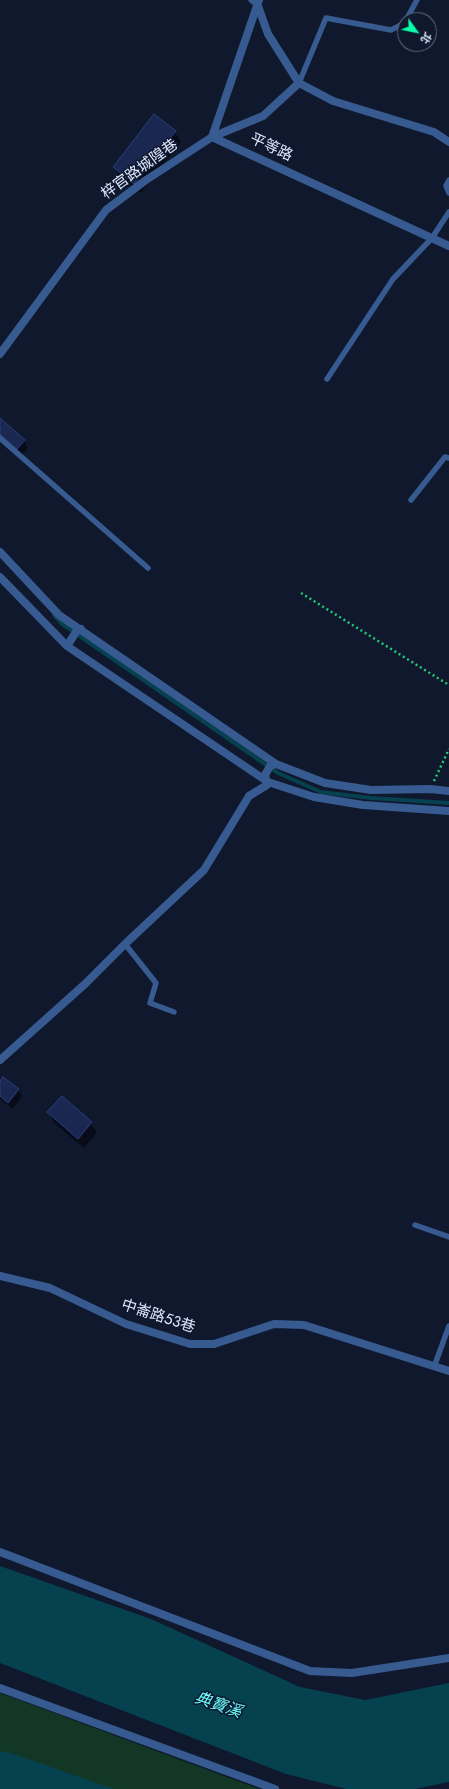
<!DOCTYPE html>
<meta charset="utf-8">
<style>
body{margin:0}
#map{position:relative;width:449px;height:1789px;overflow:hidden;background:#0f182d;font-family:Jost,"Noto Sans TC",sans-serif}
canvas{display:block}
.north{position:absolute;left:397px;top:12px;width:40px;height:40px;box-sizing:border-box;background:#0f182d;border:1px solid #616b81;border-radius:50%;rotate:123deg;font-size:11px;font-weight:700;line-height:16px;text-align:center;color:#dce7ff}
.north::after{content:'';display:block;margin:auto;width:14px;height:18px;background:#08ffa9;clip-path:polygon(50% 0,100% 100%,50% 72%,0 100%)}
</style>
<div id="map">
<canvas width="449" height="1789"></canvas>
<div class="north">北</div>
</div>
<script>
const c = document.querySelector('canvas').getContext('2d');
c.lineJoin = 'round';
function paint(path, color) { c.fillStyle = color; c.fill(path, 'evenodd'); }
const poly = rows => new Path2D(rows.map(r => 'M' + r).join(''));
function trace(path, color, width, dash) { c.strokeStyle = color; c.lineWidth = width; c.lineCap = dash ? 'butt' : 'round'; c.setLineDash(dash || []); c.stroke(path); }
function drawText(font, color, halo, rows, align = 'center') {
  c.font = font + ' Jost,"Noto Sans TC",sans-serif'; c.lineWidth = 3; c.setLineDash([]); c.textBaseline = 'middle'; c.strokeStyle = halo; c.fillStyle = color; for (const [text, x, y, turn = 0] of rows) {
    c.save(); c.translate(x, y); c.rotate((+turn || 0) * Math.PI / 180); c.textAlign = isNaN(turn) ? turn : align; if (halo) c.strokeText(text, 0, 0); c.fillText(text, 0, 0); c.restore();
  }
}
paint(poly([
 [0,1693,259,1789,0,1789]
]), '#123825');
paint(poly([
 [0,1566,151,1619,300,1687,365,1700,449,1683,449,1782,415,1789,346,1789,286,1774,0,1663],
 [5,1751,114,1789,0,1789,0,1752]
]), '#06414f');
paint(poly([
 [175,132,181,142,141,193,120,177,114,167],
 [0,420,24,441,28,448,22,455,0,436],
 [4,1078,19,1090,22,1096,13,1109,0,1099,0,1083],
 [62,1097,91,1123,97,1133,84,1148,54,1123,49,1112]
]), '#0007');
trace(poly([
 [54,615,61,623,278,773,321,792,371,798,449,803]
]), '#06414f', 4);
const building = poly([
 [154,114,176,131,134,184,113,167,154,114],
 [0,418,25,440,17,449,0,434,0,418],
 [3,1077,19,1089,8,1103,0,1096,0,1081,3,1077],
 [62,1096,92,1122,78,1139,47,1112,62,1096]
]);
paint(building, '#1a2750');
trace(building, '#2a3f7e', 1);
trace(poly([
 [301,593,449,685],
 [434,781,449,749]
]), '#26c876', 2.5, [2, 3]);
trace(poly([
 [251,0,258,6],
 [406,20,417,0],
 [299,83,326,18,391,30,403,24,405,21],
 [449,180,446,186,449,193],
 [327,379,393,279,432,238,449,212],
 [0,438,148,568],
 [411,500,445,457,449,458],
 [125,944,156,983,150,1003,174,1012],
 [415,1225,449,1237],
 [434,1367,449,1326]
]), '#375b90', 5.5);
trace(poly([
 [259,0,212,137,449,246],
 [258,6,268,34,299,83,333,101,434,132,449,142],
 [0,354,106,210,146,180,212,137,263,116,299,83],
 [0,552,59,615,276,764,325,783,371,790,430,789,449,791],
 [0,577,67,646,268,782,314,797,363,805,449,811],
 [67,646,76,632,81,629],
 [0,1060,85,984,125,944,204,870,249,796,267,785,265,775,270,766,276,764],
 [0,1276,50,1288,126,1324,190,1344,214,1344,274,1324,304,1325,449,1371],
 [0,1552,310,1671,352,1673,449,1658],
 [0,1688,275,1789]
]), '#375b90', 8);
drawText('15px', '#dce7ff', '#0f182d', [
 ["平等路",271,148,25],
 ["梓官路城隍巷",140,170,-36],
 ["中崙路53巷",158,1317,18]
]);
drawText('italic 16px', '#6afdff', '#0f182d', [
 ["典寶溪",218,1706,19]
]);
</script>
